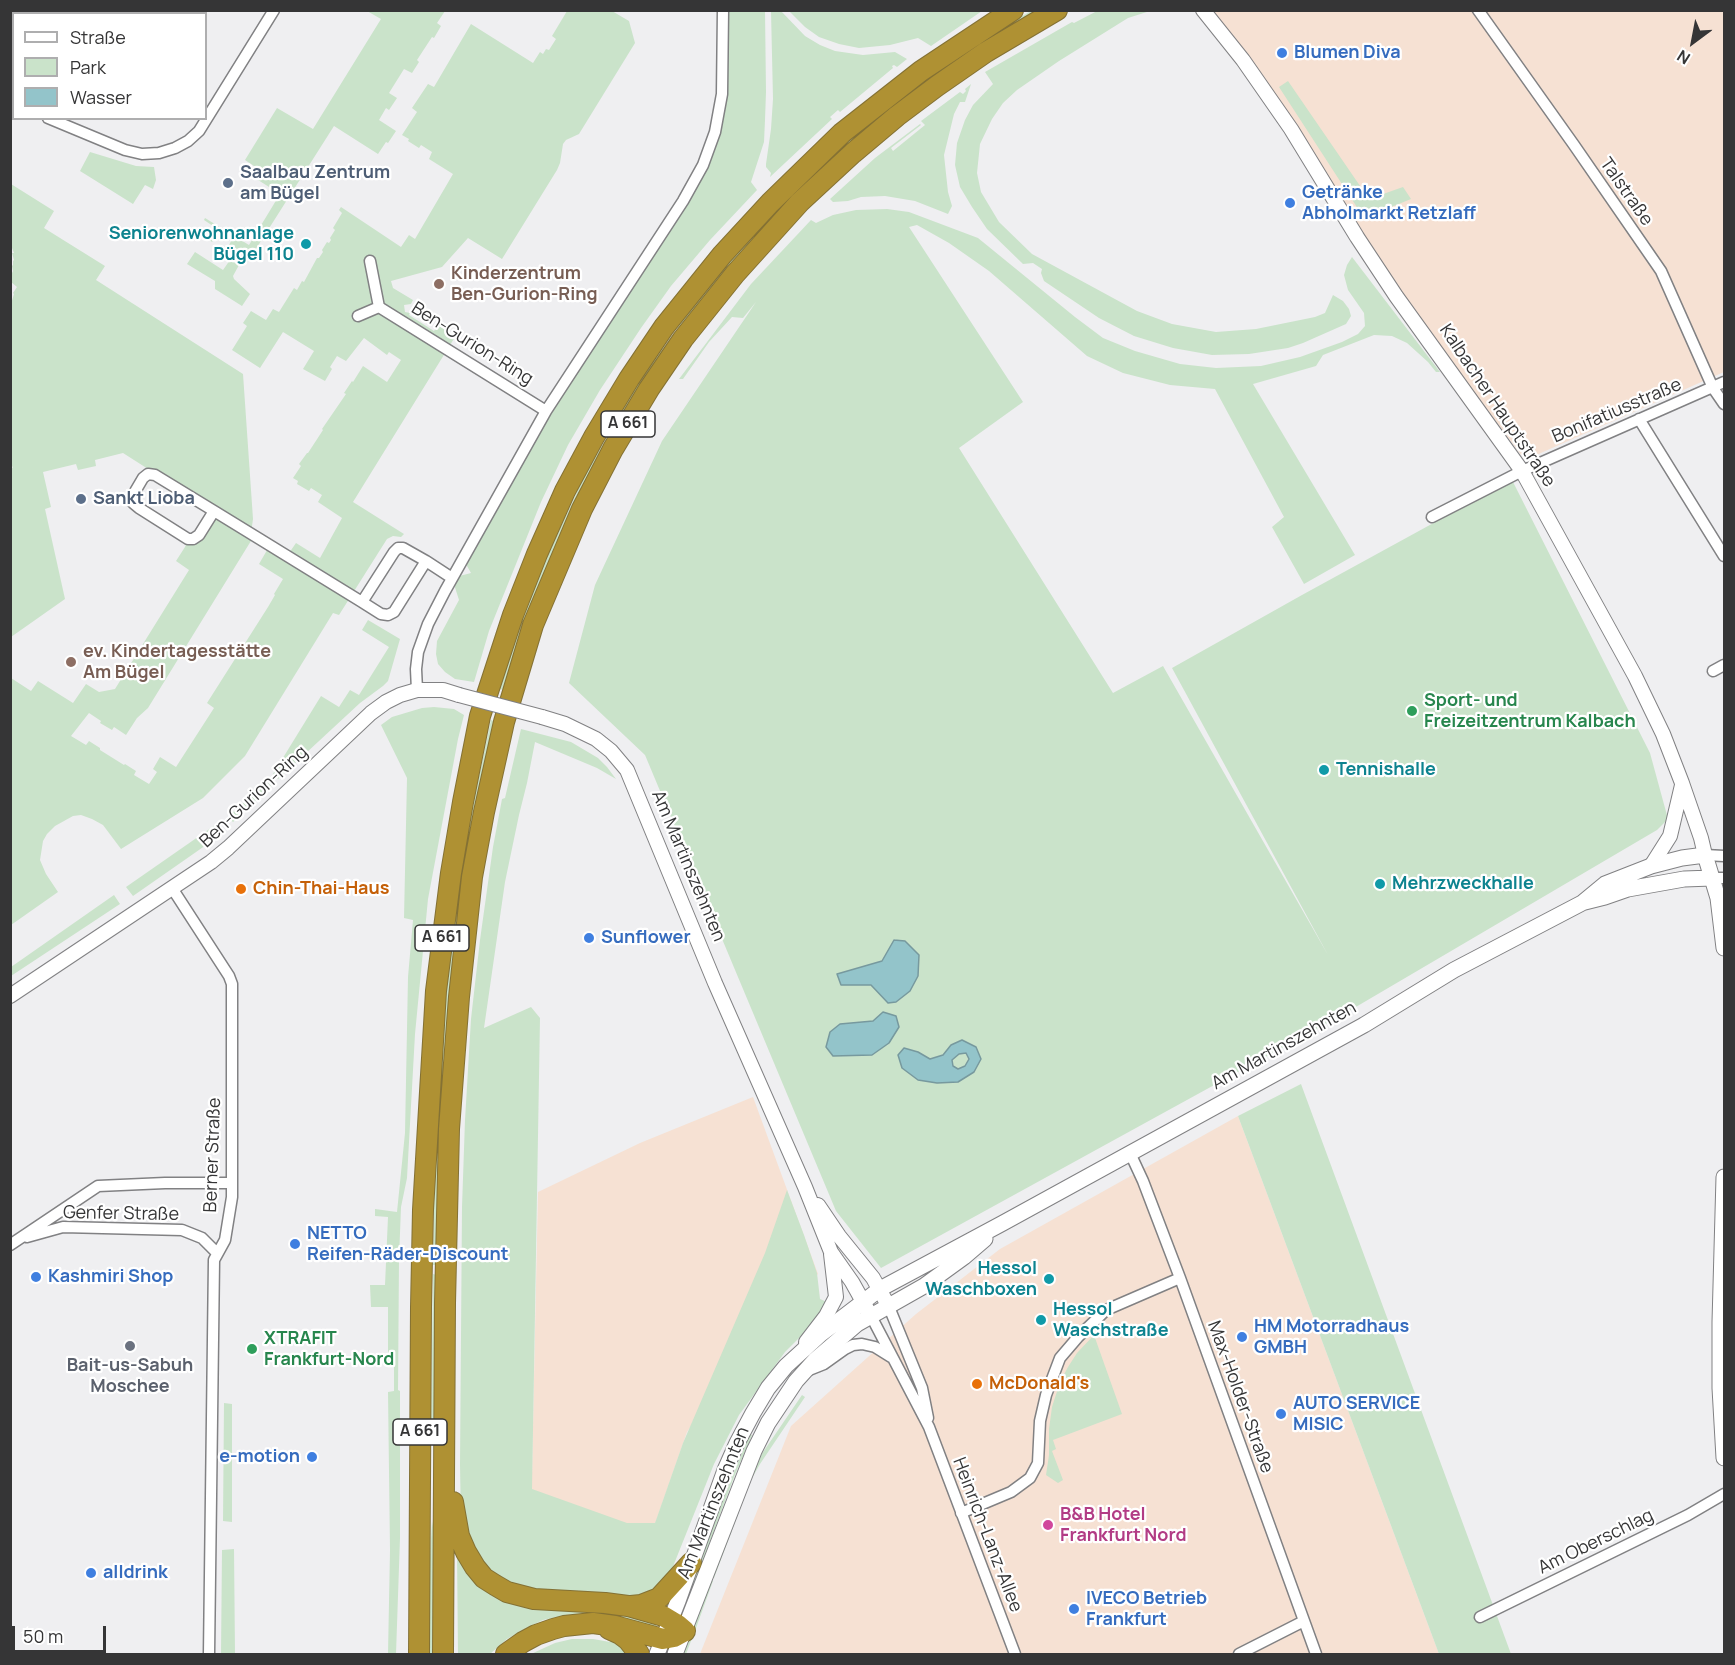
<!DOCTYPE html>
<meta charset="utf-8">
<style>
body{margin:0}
#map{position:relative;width:1735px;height:1665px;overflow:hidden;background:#efeff1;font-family:Manrope,sans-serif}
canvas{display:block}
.frame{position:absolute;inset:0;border:12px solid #353536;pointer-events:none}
.legend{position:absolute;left:12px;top:12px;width:195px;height:108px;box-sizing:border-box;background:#fff;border:2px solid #aeaeaf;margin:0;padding:8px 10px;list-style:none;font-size:18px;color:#353536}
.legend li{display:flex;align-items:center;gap:12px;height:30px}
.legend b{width:30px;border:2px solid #aeaeaf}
.north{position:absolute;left:1663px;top:12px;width:60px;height:60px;-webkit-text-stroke:4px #fff;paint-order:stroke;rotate:212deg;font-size:16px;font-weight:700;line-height:24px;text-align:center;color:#353536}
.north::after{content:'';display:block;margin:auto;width:21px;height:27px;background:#353536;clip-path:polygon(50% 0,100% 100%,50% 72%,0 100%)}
.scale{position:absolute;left:12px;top:1626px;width:94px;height:27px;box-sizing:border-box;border:3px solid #353536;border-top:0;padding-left:8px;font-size:18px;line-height:21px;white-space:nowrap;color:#353536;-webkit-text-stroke:4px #fff;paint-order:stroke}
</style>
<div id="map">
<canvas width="1735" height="1665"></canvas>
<div class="frame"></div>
<ul class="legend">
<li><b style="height:8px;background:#fff"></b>Straße</li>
<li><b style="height:16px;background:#cae3ca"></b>Park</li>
<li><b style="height:16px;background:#93c4ca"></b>Wasser</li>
</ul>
<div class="north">N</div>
<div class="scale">50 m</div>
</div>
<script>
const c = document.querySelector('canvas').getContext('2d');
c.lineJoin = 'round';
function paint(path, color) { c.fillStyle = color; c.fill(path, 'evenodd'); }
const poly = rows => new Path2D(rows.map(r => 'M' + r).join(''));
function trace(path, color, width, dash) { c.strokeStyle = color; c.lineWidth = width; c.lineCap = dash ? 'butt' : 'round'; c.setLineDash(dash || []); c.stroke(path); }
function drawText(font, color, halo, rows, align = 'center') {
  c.font = font + ' Manrope,sans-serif'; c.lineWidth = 4.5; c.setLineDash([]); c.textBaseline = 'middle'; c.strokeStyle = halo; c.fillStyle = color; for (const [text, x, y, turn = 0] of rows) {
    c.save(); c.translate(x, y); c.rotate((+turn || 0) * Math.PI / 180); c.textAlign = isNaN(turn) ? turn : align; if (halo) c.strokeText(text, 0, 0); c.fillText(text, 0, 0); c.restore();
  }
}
paint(poly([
 [1203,11,1724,11,1724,372,1525,460,1357,237],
 [753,1097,818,1274,745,1343,687,1432,655,1524,531,1521,538,1192,640,1143],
 [1238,1116,1439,1654,700,1654,791,1426,916,1314,1000,1249]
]), '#f6e1d3');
paint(poly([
 [1099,10,1150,11,1128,18,1059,61,1017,90,1003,103,992,119,980,144,977,173,981,192,999,222,1032,254,1137,311,1172,324,1216,332,1256,329,1315,317,1325,313,1333,295,1343,301,1349,309,1351,316,1346,324,1303,343,1288,348,1249,354,1212,355,1173,348,1134,336,1099,318,1044,281,1041,273,1042,269,1033,263,1023,264,987,229,972,207,960,187,955,165,957,143,965,120,973,105,993,84,985,72,1072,22,1074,23],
 [367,11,445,11,437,23,441,26,434,38,432,37,417,60,419,62,412,73,404,69,389,93,397,98,389,110,386,108,379,120,396,131,388,143,386,142,378,154,334,126,247,263,226,250,233,238,220,230,212,242,209,239,216,228,204,220,205,218,249,245,280,194,255,178,260,170,245,160,277,108,313,129,381,19],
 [567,11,612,11,629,21,635,43,579,134,566,140,563,144,560,163,557,170,502,259,468,238,442,267,391,281,393,288,413,300,411,304,404,305,405,312,410,313,409,315,434,331,438,325,455,337,353,502,404,534,401,537,393,536,387,539,339,615,333,613,245,756,203,798,121,849,103,825,92,819,81,815,73,816,55,826,47,834,43,841,40,860,46,874,58,892,11,925,11,678,31,691,38,681,73,703,86,684,99,692,115,689,189,570,176,561,185,547,188,539,193,539,214,511,123,453,95,460,96,466,78,470,76,464,43,472,51,507,45,509,65,599,11,637,10,471,13,467,10,465,10,307,14,294,13,293,17,287,11,282,11,275,13,271,12,266,13,265,13,261,14,260,12,253,14,253,12,248,10,247,11,184,54,211,44,228,105,266,96,280,243,374,253,519,251,533,254,536,148,708,137,718,126,735,114,727,112,730,100,723,101,721,89,713,71,736,86,745,89,741,100,748,100,750,124,765,125,764,136,771,134,775,149,784,157,772,153,769,160,757,176,767,214,708,207,703,268,607,275,595,274,594,283,579,259,564,270,545,287,556,296,543,320,558,342,518,318,502,322,495,311,488,309,491,297,484,298,481,293,478,301,466,299,464,307,453,308,453,323,430,322,429,346,394,344,393,352,381,353,382,363,366,387,382,401,360,389,352,387,355,364,338,346,361,337,356,330,367,332,369,325,381,303,369,314,351,283,332,260,368,232,350,247,326,243,323,251,311,266,320,273,309,279,312,294,288,297,290,302,281,304,282,317,258,319,258,323,252,322,250,327,242,329,243,331,240,330,238,335,230,333,228,342,213,339,210,341,207,401,247,409,235,415,239,453,174,429,159,432,152,421,145,419,148,408,141,409,139,402,135,417,112,412,108,428,84,434,87,471,24,533,63,540,52,543,54,546,49,549,50,556,39,552,36],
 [723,11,765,11,766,92,765,120,764,142,751,182,757,190,710,240,671,286,641,328,600,390,568,445,541,502,489,631,474,682,455,679,445,672,438,664,436,654,437,641,459,600,452,578,471,573,463,559,546,411,683,201,715,132],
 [771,11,781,11,805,36,820,45,835,51,863,55,895,52,907,59,897,67,894,65,892,66,893,68,840,112,838,110,830,117,832,119,770,177,771,173,766,167,766,164,771,129,773,99],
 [789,11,982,11,931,46,918,38,890,45,859,48,839,44,819,37,805,27],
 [1031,11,1038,11,969,53,680,330,504,690,499,689,524,613,538,576,585,475,638,383,690,311,737,252,761,225,850,139,922,81,1003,27],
 [1288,81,1369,199,1403,187,1411,199,1364,218,1279,87],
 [971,84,965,102,960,102,954,114,944,155,948,192,952,206,948,214,915,201,885,196,861,197,848,201,833,202,830,199,875,158,920,124,921,125,891,148,893,151,925,125,921,121,960,92,963,94,966,91,965,89],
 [90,152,136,166,154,167,156,180,153,189,145,185,133,204,80,171],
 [887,209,909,212,978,238,1075,317,1103,338,1135,351,1180,364,1216,368,1261,366,1300,357,1342,342,1358,334,1365,326,1364,313,1348,290,1344,275,1347,265,1352,257,1440,372,1436,372,1428,362,1407,343,1392,336,1374,335,1323,355,1316,366,1253,384,1355,555,1304,584,1272,527,1284,517,1215,389,1170,385,1123,373,1087,356,989,271,949,243,917,225,909,227,1023,402,959,448,1113,693,1163,666,1328,955,1172,668,1302,595,1512,480,1650,753,1668,819,1657,830,1349,1011,881,1268,836,1211,645,755,569,683,595,585,662,441,756,302,743,318,732,317,709,342,683,379,679,379,751,284,811,220,816,223,833,215,856,210],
 [195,252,223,270,230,260,239,265,233,276,234,279,250,294,242,306,215,289,215,281,187,264],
 [368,620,400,639,388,681,383,686,360,703,278,779,273,774,321,696,339,707,350,690,359,695,389,647,362,630],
 [434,707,454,709,464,715,458,739,428,899,415,1034,407,1178,401,1207,399,1259,398,1390,400,1391,400,1538,396,1654,388,1654,390,1550,388,1392,394,1391,394,1365,388,1365,388,1307,371,1307,370,1285,385,1285,388,1217,375,1216,375,1209,397,1212,405,1133,408,977,413,920,404,918,407,778,381,725,392,717,422,708],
 [491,720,496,722,462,884,452,966,442,1098,437,1265,433,1265,435,1159,442,1037,446,988,459,881,468,829],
 [521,729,571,742,598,758,607,767,616,779,597,768,535,742,527,783,519,815,505,882,484,1028,531,1007,540,1018,532,1489,627,1523,655,1523,683,1443,765,1253,787,1190,804,1235,817,1273,820,1299,827,1302,818,1319,785,1352,739,1415,714,1464,668,1579,652,1593,638,1598,553,1594,509,1585,484,1567,461,1521,460,1465,462,1207,465,1120,471,1019,480,940,493,847,502,799,505,798],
 [267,782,271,786,233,822,228,817],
 [218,823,225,831,219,836,133,896,126,887],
 [114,895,120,904,11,976,11,967],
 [1301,1084,1511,1654,1439,1654,1238,1116],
 [433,1274,437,1275,435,1422,433,1429,431,1427],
 [1094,1335,1122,1414,1053,1440,1056,1449,1052,1451,1063,1480,1058,1483,1046,1475,1049,1455,1049,1429,1052,1407,1060,1382,1068,1367,1077,1353],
 [802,1395,805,1397,760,1464,751,1480,714,1578,712,1578,757,1461],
 [224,1403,232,1404,232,1522,223,1521],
 [750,1434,752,1435,734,1477,686,1606,683,1610,681,1610,718,1510],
 [432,1521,433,1527,434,1527,433,1654,430,1654,430,1557],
 [234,1549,235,1654,221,1654,222,1550],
 [457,1552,478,1579,614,1609,657,1624,655,1628,587,1614,567,1615,543,1620,524,1629,507,1639,490,1654,458,1654],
 [710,1579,713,1581,696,1628,686,1654,682,1654],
 [572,1639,593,1639,610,1642,612,1639,629,1654,531,1654,555,1643]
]), '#cae3ca');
const water = poly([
 [894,940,905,941,919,955,918,976,910,991,896,1002,888,1003,871,985,841,985,837,974,882,961,894,940],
 [883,1012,896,1016,899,1027,889,1043,872,1055,833,1056,826,1047,830,1032,840,1024,873,1021,883,1012],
 [962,1040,976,1047,981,1059,974,1072,958,1082,937,1083,918,1080,902,1068,898,1055,904,1048,918,1052,930,1059,943,1055,951,1045,962,1040],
 [966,1053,969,1059,965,1066,958,1069,953,1066,952,1060,959,1054,966,1053]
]);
paint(water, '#93c4ca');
trace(water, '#77999e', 1.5);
const minor = poly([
 [1478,10,1574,145,1661,271,1713,388,1724,404],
 [10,103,14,104],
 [48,118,125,150,142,154,159,153,175,148,188,141,199,131,274,10],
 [370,261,379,307,546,411],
 [358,316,379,307],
 [1639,419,1724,556],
 [214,511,199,535,193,539,188,539,139,508,133,503,133,495,143,478,148,474,155,475,214,511,258,538,362,602],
 [1432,517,1522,471,1724,382],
 [426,561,394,612,388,615,381,614,362,602,394,552,398,548,403,548,426,561,452,578],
 [1713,671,1724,665],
 [417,690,416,669,418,652,428,624,445,591,546,411,683,201,703,165,715,132,722,94,723,10],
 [1705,855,1724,856],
 [1712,878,1724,878],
 [172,888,229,976,232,984,232,1197,225,1240,214,1260,209,1654],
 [1130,1153,1143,1181,1180,1278,1316,1654],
 [27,1237,63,1227,182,1230,202,1238,217,1253],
 [10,1245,98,1186,165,1183,231,1183],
 [889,1307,922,1388,928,1418],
 [871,1316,929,1427,1015,1654],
 [809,1370,824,1364,845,1349,853,1345,862,1344,875,1347,891,1357],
 [961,1513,1011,1492,1030,1478,1038,1463,1040,1421,1046,1395,1060,1358,1078,1337,1106,1310,1180,1278],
 [1480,1617,1688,1515,1724,1494],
 [1239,1654,1304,1621]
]);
const tertiary = poly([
 [1203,10,1243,60,1291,129,1357,237,1396,296,1522,471,1635,676,1663,734,1682,783,1701,838,1705,855],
 [542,717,565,724,596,739,611,751,627,770,715,983,805,1187,831,1252,852,1282,871,1316],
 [1651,866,1670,836,1682,785],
 [10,996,211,862,228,848,371,713,386,702,400,695,417,690,443,690,459,695],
 [818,1205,839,1236,873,1278,889,1307],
 [806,1342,826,1316,836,1297,831,1254]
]);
const secondary = poly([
 [1585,902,1605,897,1628,889,1684,879,1712,878],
 [1724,1177,1720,1322,1720,1388,1724,1458],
 [657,1654,678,1601,725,1470,737,1443,753,1413,768,1388,786,1366,821,1334,880,1289,1003,1223,1364,1025,1454,970,1582,903,1605,884,1651,866,1682,858,1705,855,1718,898,1724,948],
 [675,1654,754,1451,768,1423,796,1381,815,1360,857,1324,924,1286,964,1257,985,1239]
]);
const motorway = poly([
 [453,1502,459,1536,466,1552,475,1567,484,1578,495,1585,507,1592,534,1599,605,1603,628,1606,663,1616,678,1625,685,1631,674,1637,663,1639,615,1626,593,1623,564,1626,553,1629,536,1635,523,1642,506,1654],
 [631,1606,641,1605,659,1598,691,1563],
 [609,1629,620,1634,628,1640,639,1654],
 [419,1654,421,1307,423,1210,436,991,451,873,463,802,480,716,513,615,537,554,565,491,594,437,629,379,664,327,722,255,770,203,842,133,921,71,1013,10],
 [443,1654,445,1303,449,1129,459,997,472,877,484,812,504,722,533,625,582,509,613,449,649,389,683,339,735,274,800,202,853,153,897,116,937,86,986,52,1057,10]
]);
trace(minor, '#818183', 13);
trace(tertiary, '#818183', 16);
trace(secondary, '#818183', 17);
trace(motorway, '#847134', 22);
trace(minor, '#fff', 10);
trace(tertiary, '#fff', 14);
trace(secondary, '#fff', 15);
trace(motorway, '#af9133', 20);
const tertiaryBridge = poly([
 [459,695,542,717]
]);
trace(tertiaryBridge, '#818183', 16, []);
trace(tertiaryBridge, '#fff', 14);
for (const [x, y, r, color] of [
 [1282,53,6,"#3f7fe0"],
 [228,183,6,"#5c6f8a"],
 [1290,203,6,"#3f7fe0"],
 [306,244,6,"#0f9aa8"],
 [439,284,6,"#8d6e63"],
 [81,499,6,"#5c6f8a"],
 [71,662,6,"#8d6e63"],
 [1412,711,6,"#2e9e5b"],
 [1324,770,6,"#0f9aa8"],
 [1380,884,6,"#0f9aa8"],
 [241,889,6,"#e8710a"],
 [589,938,6,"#3f7fe0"],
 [295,1244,6,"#3f7fe0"],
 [36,1277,6,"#3f7fe0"],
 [1049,1279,6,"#0f9aa8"],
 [1041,1320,6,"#0f9aa8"],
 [1242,1337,6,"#3f7fe0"],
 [130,1346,6,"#6b7280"],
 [252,1349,6,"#2e9e5b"],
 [977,1384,6,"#e8710a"],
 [1281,1414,6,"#3f7fe0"],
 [312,1457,6,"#3f7fe0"],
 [1048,1525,6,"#d1479c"],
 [91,1573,6,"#3f7fe0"],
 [1074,1609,6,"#3f7fe0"]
]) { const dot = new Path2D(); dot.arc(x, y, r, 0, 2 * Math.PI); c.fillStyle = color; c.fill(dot); trace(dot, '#fff', 2); }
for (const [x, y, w] of [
 [628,424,54],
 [442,938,54],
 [420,1432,54]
]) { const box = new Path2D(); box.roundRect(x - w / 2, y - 13, w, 26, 4.5); c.fillStyle = '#fff'; c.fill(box); trace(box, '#353536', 1.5); }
drawText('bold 16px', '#353536', null, [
 ["A 661",628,424],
 ["A 661",442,938],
 ["A 661",420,1432]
]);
drawText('bold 18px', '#366cbe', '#fff', [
 ["Blumen Diva",1294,53],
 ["Getränke",1302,193],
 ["Abholmarkt Retzlaff",1302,214],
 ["Sunflower",601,938],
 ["NETTO",307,1234],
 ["Reifen-Räder-Discount",307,1255],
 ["Kashmiri Shop",48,1277],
 ["HM Motorradhaus",1254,1327],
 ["GMBH",1254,1348],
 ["AUTO SERVICE",1293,1404],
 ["MISIC",1293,1425],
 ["e-motion",300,1457,"right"],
 ["alldrink",103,1573],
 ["IVECO Betrieb",1086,1599],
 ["Frankfurt",1086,1620]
], 'left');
drawText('bold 18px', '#4e5e75', '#fff', [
 ["Saalbau Zentrum",240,173],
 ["am Bügel",240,194],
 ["Sankt Lioba",93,499]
], 'left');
drawText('18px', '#353536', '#fff', [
 ["Talstraße",1626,192,55],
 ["Ben-Gurion-Ring",472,344,32],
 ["Kalbacher Hauptstraße",1497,406,56],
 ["Bonifatiusstraße",1617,411,-23],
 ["Ben-Gurion-Ring",254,797,-43],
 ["Am Martinszehnten",688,866,67],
 ["Am Martinszehnten",1284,1046,-29],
 ["Berner Straße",213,1155,-88],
 ["Genfer Straße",121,1214,1],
 ["Max-Holder-Straße",1240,1397,70],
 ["Am Martinszehnten",714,1503,-68],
 ["Heinrich-Lanz-Allee",987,1535,69],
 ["Am Oberschlag",1596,1542,-26]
]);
drawText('bold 18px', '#0d838f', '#fff', [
 ["Seniorenwohnanlage",294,234,"right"],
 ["Bügel 110",294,255,"right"],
 ["Tennishalle",1336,770],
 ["Mehrzweckhalle",1392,884],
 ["Hessol",1037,1269,"right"],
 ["Waschboxen",1037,1290,"right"],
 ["Hessol",1053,1310],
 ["Waschstraße",1053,1331]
], 'left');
drawText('bold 18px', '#785e54', '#fff', [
 ["Kinderzentrum",451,274],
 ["Ben-Gurion-Ring",451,295],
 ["ev. Kindertagesstätte",83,652],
 ["Am Bügel",83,673]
], 'left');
drawText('bold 18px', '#27864d', '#fff', [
 ["Sport- und",1424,701],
 ["Freizeitzentrum Kalbach",1424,722],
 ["XTRAFIT",264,1339],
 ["Frankfurt-Nord",264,1360]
], 'left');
drawText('bold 18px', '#c56008', '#fff', [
 ["Chin-Thai-Haus",253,889],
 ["McDonald's",989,1384]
], 'left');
drawText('bold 18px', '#5b616d', '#fff', [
 ["Bait-us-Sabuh",130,1366],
 ["Moschee",130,1387]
]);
drawText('bold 18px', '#b23c85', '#fff', [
 ["B&B Hotel",1060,1515],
 ["Frankfurt Nord",1060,1536]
], 'left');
</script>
